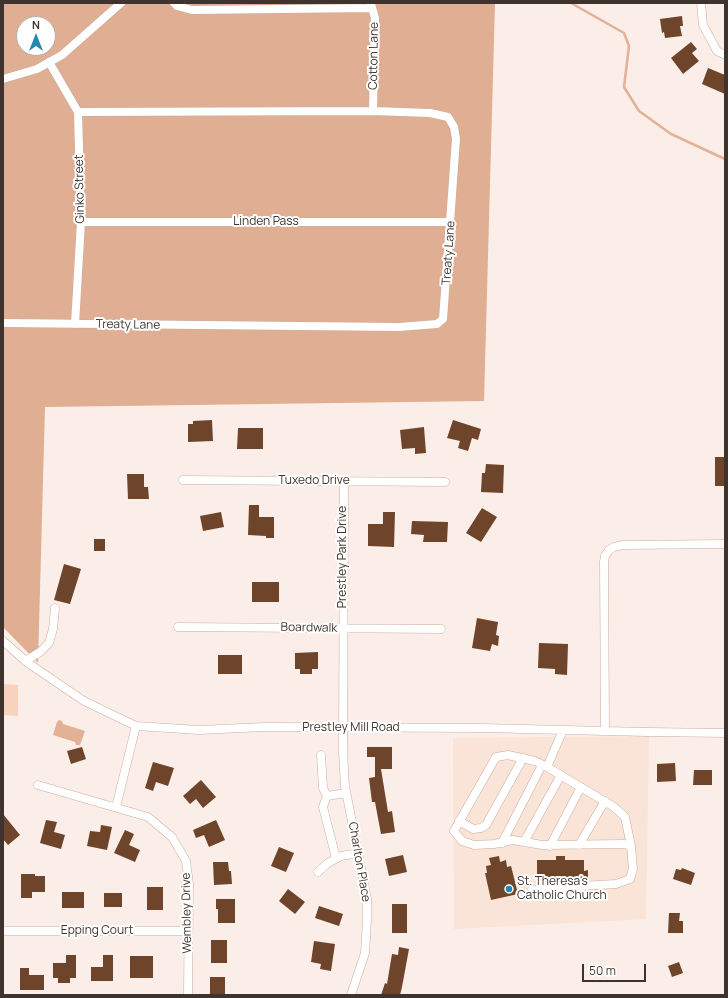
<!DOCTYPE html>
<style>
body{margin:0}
#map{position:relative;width:728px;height:998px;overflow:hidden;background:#fbeee8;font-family:Manrope,sans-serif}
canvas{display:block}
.frame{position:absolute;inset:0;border:4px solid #3f342d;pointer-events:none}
.north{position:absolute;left:16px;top:16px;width:40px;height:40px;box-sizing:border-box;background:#fff;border:1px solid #b2aeab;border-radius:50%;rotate:0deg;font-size:11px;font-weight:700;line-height:16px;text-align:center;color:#3f342d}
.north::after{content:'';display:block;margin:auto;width:14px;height:18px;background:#2389b2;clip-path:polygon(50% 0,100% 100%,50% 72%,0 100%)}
.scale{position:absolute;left:582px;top:964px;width:64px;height:18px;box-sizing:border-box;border:2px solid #3f342d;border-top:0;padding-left:5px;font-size:12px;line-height:14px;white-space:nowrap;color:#3f342d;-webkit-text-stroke:3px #fff;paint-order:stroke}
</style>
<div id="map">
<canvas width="728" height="998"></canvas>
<div class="frame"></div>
<div class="north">N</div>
<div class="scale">50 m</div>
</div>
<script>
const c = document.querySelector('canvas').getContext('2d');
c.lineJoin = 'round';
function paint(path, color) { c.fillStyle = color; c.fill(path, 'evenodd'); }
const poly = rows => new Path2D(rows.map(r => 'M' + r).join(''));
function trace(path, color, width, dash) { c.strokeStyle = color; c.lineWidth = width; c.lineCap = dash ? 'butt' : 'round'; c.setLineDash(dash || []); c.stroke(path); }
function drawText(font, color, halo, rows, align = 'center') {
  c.font = font + ' Manrope,sans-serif'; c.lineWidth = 4; c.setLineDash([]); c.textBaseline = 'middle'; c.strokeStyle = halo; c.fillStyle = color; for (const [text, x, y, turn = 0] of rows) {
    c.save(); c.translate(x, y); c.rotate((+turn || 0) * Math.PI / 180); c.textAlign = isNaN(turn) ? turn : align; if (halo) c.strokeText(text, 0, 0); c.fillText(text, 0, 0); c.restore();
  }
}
paint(poly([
 [649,736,646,919,454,929,453,738]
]), '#fae3d7');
paint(poly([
 [4,684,18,685,18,716,4,715]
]), '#f9d2bd');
paint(poly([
 [3,3,495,3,484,401,45,407,38,663,3,627],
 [24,24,48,24,48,48,24,48]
]), '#e0ae92');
paint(poly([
 [59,720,62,721,63,724,85,731,80,745,76,745,75,742,53,735,57,722]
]), '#e3b195');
trace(poly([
 [571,3,624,33,629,46,624,87,639,111,671,134,725,159]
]), '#e3b195', 2.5);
paint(poly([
 [682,16,683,26,680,26,682,36,665,38,664,32,662,33,660,19],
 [691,42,697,49,692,53,699,61,683,74,671,58],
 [708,68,725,75,725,94,702,84],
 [212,420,213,441,188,442,188,424,193,424,193,421],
 [453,420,481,429,478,440,472,438,468,451,458,448,460,441,447,438],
 [424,427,426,453,415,454,415,448,402,449,400,430],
 [238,428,263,428,263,449,237,449],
 [715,457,725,457,725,486,715,486],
 [486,464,504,465,503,493,481,492,482,473,485,473],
 [127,474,144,474,144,487,148,487,149,499,128,499],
 [249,505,259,505,259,517,274,517,274,538,266,538,266,536,248,535],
 [482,508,497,517,481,542,466,533],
 [221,512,224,527,203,531,200,516],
 [383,512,395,512,394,547,368,546,368,524,383,524],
 [412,521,448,522,447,542,423,542,424,535,411,534],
 [94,539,105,539,105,551,94,551],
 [64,564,81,569,70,604,54,600],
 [252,582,279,582,279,602,252,602],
 [477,618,498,622,496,635,499,636,498,646,492,644,490,651,472,648],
 [539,643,568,644,567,675,555,674,555,669,538,668],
 [318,652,318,669,312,669,312,674,300,674,300,669,295,669,295,653],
 [218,655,242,655,242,674,218,674],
 [82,747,86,759,71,764,67,751],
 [367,747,392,747,392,769,381,769,388,812,392,811,395,832,381,834,375,802,372,802,369,778,375,777,375,757,367,757],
 [153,762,174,768,168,786,156,782,153,791,145,788],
 [675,763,676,781,657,782,657,764],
 [694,770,712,770,712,785,693,785],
 [201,780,216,797,203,808,196,799,190,804,183,796],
 [3,814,20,835,8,845,3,839],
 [46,820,57,822,54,832,65,835,61,849,40,843],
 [216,820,225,840,209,847,204,835,196,838,193,830],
 [101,825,112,827,107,850,87,846,90,831,100,832],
 [125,830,134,834,129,845,140,850,135,862,114,853],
 [279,847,294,853,286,872,271,866],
 [403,855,407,872,389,876,385,859],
 [499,856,500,862,506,860,507,867,511,866,518,894,491,900,485,873,487,873,486,866,491,865,489,858],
 [556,856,565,856,565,860,584,860,584,871,588,870,588,880,537,881,537,860,556,860],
 [213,862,228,862,229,871,231,871,232,884,214,885],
 [682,868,695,873,691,885,673,879,676,869,681,870],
 [21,874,35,874,35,876,45,876,45,892,32,892,32,898,21,898],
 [147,887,163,887,163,910,147,910],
 [288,889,305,902,295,914,279,901],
 [62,892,84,892,84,908,62,908],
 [104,893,122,893,122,907,104,907],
 [216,899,235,899,235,923,218,923,218,909,216,909],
 [392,904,407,904,407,933,392,933],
 [319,906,343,914,339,926,315,918],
 [669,913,680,913,679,921,683,921,683,933,668,933],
 [211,940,227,940,227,963,211,963],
 [314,941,335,944,331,971,320,969,321,964,311,962],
 [399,947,409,949,402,987,400,995,381,995,385,983,387,984,392,954,398,955],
 [66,955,76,955,76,978,70,978,70,983,58,983,58,978,53,978,53,963,66,963],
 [103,955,113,955,113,981,91,981,91,967,103,967],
 [130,956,153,956,153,978,130,978],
 [679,962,683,973,672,977,668,966],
 [20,968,29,968,29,975,44,975,44,990,20,990],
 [210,977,225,977,225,995,210,995]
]), '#6e442b');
const minor = poly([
 [174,3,177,6,192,10,372,8],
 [701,3,703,25,717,51,725,55],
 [371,4,375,18,373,111],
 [49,62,78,112,81,222,75,324],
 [3,79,37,69,62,55,121,3],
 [81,222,451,222],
 [3,323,399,327,437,324,443,319,456,139,454,127,448,117,430,113,373,111,78,112],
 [183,480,445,482],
 [344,481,343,752,345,786,367,899,367,920,365,953,351,995],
 [178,627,441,629],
 [3,641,28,663,84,701,136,726,199,730,265,727,482,728,647,732,725,733],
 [25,661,40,652,49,643,53,629,55,608],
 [605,731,604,562,605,556,609,550,614,547,623,545,725,544],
 [321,755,323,788,327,796,346,793],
 [547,767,614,807,625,817,631,846],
 [38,785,148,817,172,837,186,861,189,884,188,995],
 [327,796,323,807,336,858],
 [116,807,136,726],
 [459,821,473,829,481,828,486,825,523,758],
 [524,842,561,775],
 [502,843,542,765],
 [579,845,605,801],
 [550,846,581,787],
 [318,872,328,863,341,856,358,853],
 [532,890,563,887,616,884,630,879,633,869,631,846,624,844,542,845,513,840,494,844,474,845,462,841,454,831,496,757,508,755,535,761,547,767,563,730],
 [6,931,188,931]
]);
trace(minor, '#caad9d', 9);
trace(minor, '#fff', 8);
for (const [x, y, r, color] of [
 [509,889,4,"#2389b2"]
]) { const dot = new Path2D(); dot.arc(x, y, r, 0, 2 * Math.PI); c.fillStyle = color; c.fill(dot); trace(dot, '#fff', 1.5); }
drawText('12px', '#3f342d', '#fff', [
 ["Cotton Lane",374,56,-89],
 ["Ginko Street",80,189,-91],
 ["Linden Pass",266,222],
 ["Treaty Lane",449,253,-86],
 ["Treaty Lane",128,325,1],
 ["Tuxedo Drive",314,481],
 ["Prestley Park Drive",343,557,-90],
 ["Boardwalk",309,628,1],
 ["Prestley Mill Road",351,728],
 ["Charlton Place",359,862,80],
 ["Wembley Drive",187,913,-91],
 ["Epping Court",97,931]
]);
drawText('12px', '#3f342d', '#fff', [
 ["St. Theresa's",517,882],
 ["Catholic Church",517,896]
], 'left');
</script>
